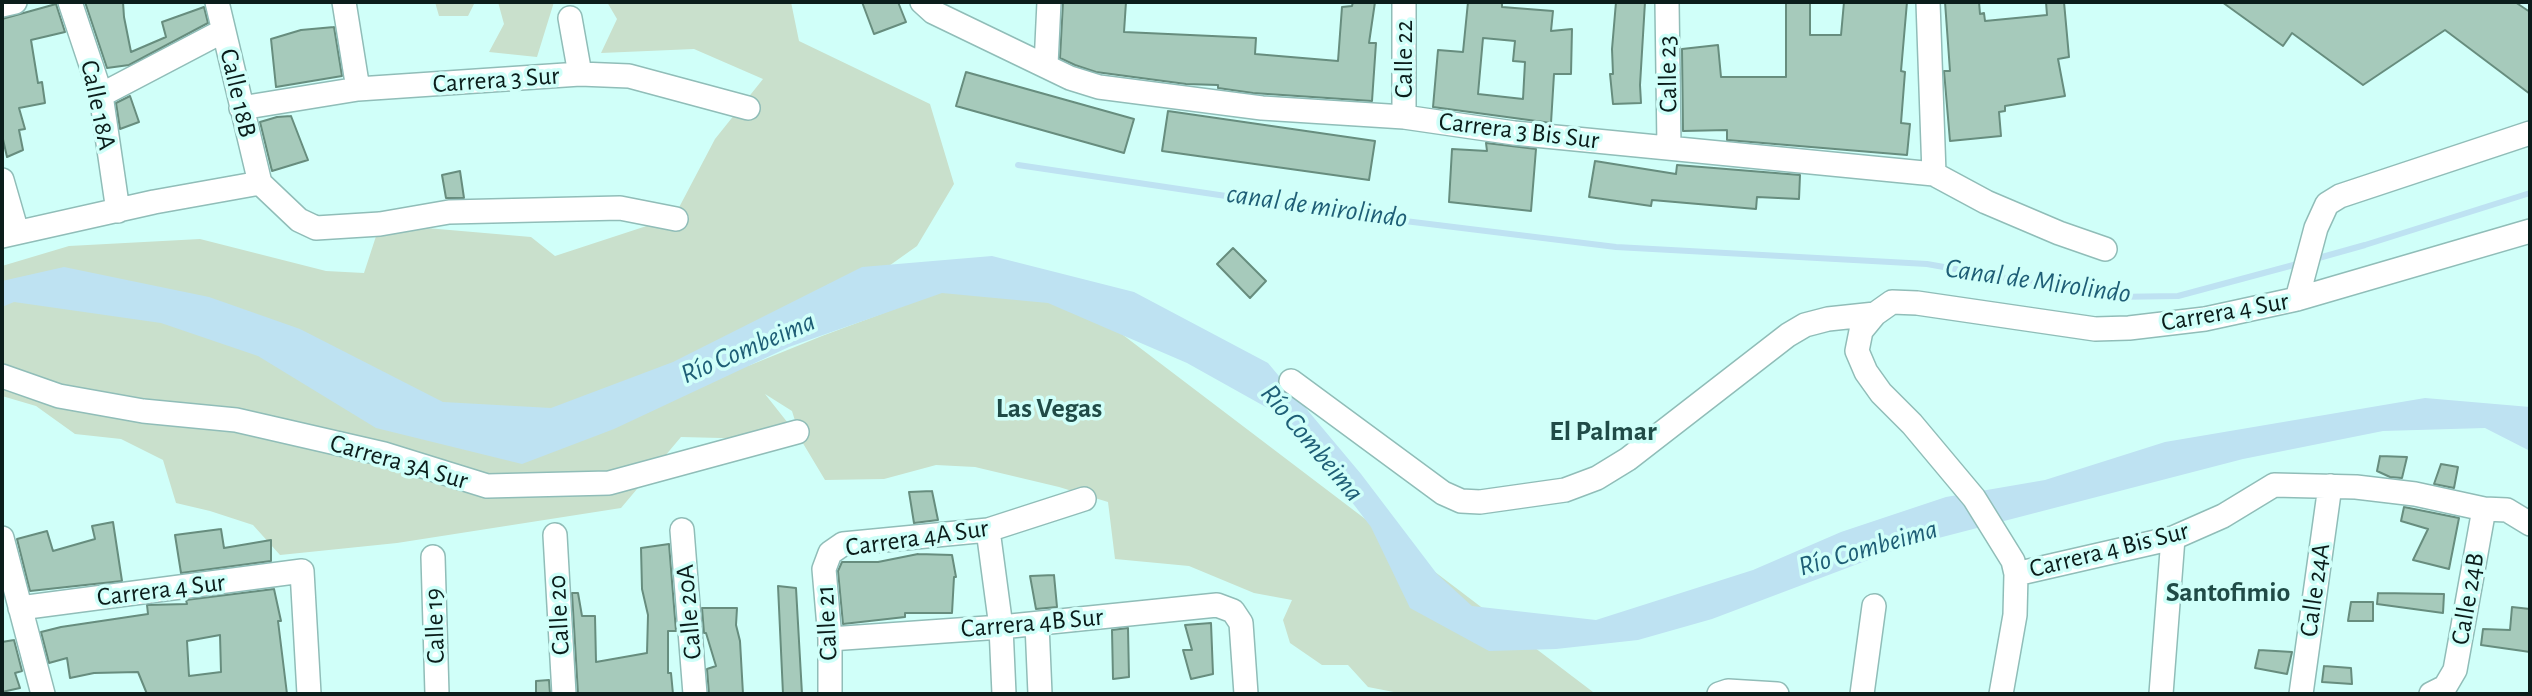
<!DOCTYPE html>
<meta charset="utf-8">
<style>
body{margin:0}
#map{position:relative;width:2532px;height:696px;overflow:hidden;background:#d0fff9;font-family:"Alegreya Sans",sans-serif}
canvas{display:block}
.frame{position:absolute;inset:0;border:4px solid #0b1d1b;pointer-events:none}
</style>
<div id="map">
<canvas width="2532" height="696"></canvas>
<div class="frame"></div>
</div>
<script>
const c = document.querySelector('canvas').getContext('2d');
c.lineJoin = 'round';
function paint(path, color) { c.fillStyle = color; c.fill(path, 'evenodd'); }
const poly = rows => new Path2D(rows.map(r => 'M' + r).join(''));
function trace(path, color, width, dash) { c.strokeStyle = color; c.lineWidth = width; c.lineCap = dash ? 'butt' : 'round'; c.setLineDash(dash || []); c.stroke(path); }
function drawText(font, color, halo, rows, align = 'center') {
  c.font = font + ' "Alegreya Sans",sans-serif'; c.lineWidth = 7; c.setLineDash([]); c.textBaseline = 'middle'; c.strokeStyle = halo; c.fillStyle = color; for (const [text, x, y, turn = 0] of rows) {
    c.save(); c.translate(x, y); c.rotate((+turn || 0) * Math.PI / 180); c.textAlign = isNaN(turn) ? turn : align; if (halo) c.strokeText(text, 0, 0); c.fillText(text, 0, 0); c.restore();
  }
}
paint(poly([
 [435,2,475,2,468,16,439,16],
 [498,2,554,2,537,57,489,52,504,24],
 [607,2,791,2,799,41,930,104,954,184,917,246,748,366,822,336,951,288,1073,297,1593,692,1576,694,1404,694,1368,687,1348,665,1322,665,1290,643,1283,620,1292,600,1254,593,1189,566,1115,559,1108,502,1059,487,975,467,936,465,884,479,825,480,801,440,681,437,621,508,397,543,280,555,253,525,210,511,176,503,163,460,121,439,75,434,36,406,2,396,2,266,69,246,200,239,326,271,364,273,380,224,531,237,555,256,674,217,715,139,763,79,694,49,601,53,617,19],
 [765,394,792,411,800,437,799,437]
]), '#c9e0cc');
paint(poly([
 [992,256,1134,292,1268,363,1361,474,1437,574,1472,606,1596,620,1753,570,1841,532,1946,497,2045,480,2165,442,2425,398,2530,407,2530,451,2485,428,2383,431,2243,459,1900,548,1712,619,1638,640,1556,649,1489,651,1410,608,1371,527,1289,420,1187,363,1048,303,942,293,789,347,614,429,522,464,376,428,258,356,161,323,14,302,2,307,2,281,64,267,209,297,300,329,443,402,551,408,673,362,862,267]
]), '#bee2f2');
trace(poly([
 [1018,165,1340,213,1616,247,1927,264,2112,297,2178,296,2301,263],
 [2315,259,2365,245,2530,193]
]), '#bee2f2', 6);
const building = poly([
 [85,2,123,2,124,17,131,52,166,37,162,22,204,7,208,23,129,65,107,68,85,2],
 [862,2,898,2,906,22,874,34,862,2],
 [1063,2,1126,2,1124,32,1256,38,1255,54,1338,61,1342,7,1352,6,1353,2,1375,2,1369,43,1376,43,1372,101,1253,93,1218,88,1218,85,1186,84,1096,72,1075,65,1060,58,1063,2],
 [1468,2,1502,2,1502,7,1553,11,1551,31,1572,29,1571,74,1554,74,1551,123,1433,107,1438,50,1463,52,1468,2],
 [1483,38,1515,41,1513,61,1525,62,1523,99,1478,94,1483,38],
 [1616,2,1645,2,1640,85,1641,103,1613,104,1610,74,1613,74,1612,49,1616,2],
 [1786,2,1810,2,1810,35,1841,35,1844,2,1907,2,1901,71,1905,72,1901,123,1910,124,1907,155,1727,140,1727,130,1683,131,1682,49,1718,45,1721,77,1786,77,1786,2],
 [1945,2,1979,2,1980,14,1984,13,1985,21,2047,15,2046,2,2064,2,2069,57,2058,59,2065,96,2005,106,2005,111,1999,112,2001,136,1950,141,1944,71,1950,71,1945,2],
 [2222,2,2515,2,2530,12,2530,94,2445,30,2363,85,2292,33,2283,46,2222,2],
 [56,4,65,32,31,40,38,83,42,82,45,103,19,108,25,129,19,130,23,150,7,157,2,135,2,19,56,4],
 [334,27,342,76,276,87,271,39,301,30,334,27],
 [966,72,1134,119,1124,153,956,106,966,72],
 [130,96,139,122,120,129,116,103,130,96],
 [1168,111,1375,141,1369,180,1162,151,1168,111],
 [291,116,308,160,272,171,260,122,277,117,291,116],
 [1486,143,1536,149,1531,211,1449,202,1452,149,1487,151,1486,143],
 [1595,161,1676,174,1677,165,1800,175,1799,199,1757,197,1756,209,1652,200,1651,206,1589,197,1595,161],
 [460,171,464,198,446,198,442,175,460,171],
 [1233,248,1266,281,1250,298,1217,264,1233,248],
 [2380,456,2407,457,2402,478,2390,477,2377,471,2380,456],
 [2441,464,2458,467,2454,488,2434,484,2441,464],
 [932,491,938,520,914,523,909,492,932,491],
 [2404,507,2459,518,2449,569,2413,560,2428,529,2401,521,2404,507],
 [113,522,122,581,30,591,17,539,47,531,53,551,95,539,92,526,113,522],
 [221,529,224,548,271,540,271,561,181,573,175,535,221,529],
 [669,544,676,631,668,631,668,673,671,673,673,694,578,694,572,593,578,593,582,616,595,616,596,662,647,653,648,615,642,589,641,548,669,544],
 [918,554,952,555,956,577,954,577,952,613,905,613,905,617,843,624,838,571,842,562,878,562,918,554],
 [1054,575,1057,607,1036,609,1030,576,1054,575],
 [778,586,796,588,802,694,783,694,778,586],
 [274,589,281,621,278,621,287,694,147,694,138,672,94,673,70,678,67,658,49,663,41,632,61,627,148,614,147,605,187,604,186,600,274,589],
 [220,635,221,672,189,676,187,641,220,635],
 [2378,593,2444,594,2443,613,2377,604,2378,593],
 [2351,602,2373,602,2373,621,2348,621,2351,602],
 [2512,607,2530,609,2530,652,2481,645,2483,629,2510,630,2512,607],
 [702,608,737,608,736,625,740,641,743,694,709,694,707,669,716,666,706,633,704,633,702,608],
 [1211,623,1213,674,1191,679,1183,650,1192,650,1185,625,1211,623],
 [1128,628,1129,677,1113,679,1112,630,1128,628],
 [14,640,22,671,15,673,20,688,2,692,2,642,14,640],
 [2259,650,2292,652,2287,674,2255,668,2259,650],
 [2324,666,2351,668,2352,684,2322,682,2324,666],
 [549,680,550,694,536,694,536,681,549,680]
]);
paint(building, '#a6cabb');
trace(building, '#678d7e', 2);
const minor = poly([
 [70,2,101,95,118,211],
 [217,2,260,183],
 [344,2,358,89],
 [922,2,933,12,1070,78,1099,87,1262,108,1404,117,1514,133,1934,174,1986,202,2059,233,2105,249],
 [1404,2,1404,117],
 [1667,2,1669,147],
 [1928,2,1934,174],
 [2,5,15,2],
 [570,18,580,74],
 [1046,65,1049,2],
 [101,95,223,31],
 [241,108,358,89,580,74,629,76,748,108],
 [2,180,17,232],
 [260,183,299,220,316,228,380,224,449,212,620,208,676,219],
 [2,236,154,202,260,183],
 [2297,299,2316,228,2327,204,2340,196,2530,133],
 [2,376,59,396,143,411,236,420,384,454,487,486,609,483,797,432],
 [1291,381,1443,493,1461,501,1480,502,1565,490,1597,478,1628,459,1788,335,1805,325,1828,319,1875,314],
 [682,530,695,694],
 [988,530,1001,627,1004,694],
 [555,535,564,694],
 [2,538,43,694],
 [433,557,437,694],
 [2016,574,2173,538,2223,516,2274,485,2356,487,2415,494,2484,509,2507,510,2530,524],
 [20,608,302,571,309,694],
 [1037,624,1040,694],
 [830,639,1001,627,1217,605,1233,611,1241,623,1246,694],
 [830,694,830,639,824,569,830,553,843,544,988,530,1084,499],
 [1719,694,1728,691,1777,694],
 [1862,694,1874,606],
 [2001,694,2015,615,2016,574,2013,561,1974,498,1912,424,1881,393,1866,372,1857,351,1861,331,1875,314,1892,302,1917,303,2095,329,2129,328,2205,319,2297,299,2530,231],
 [2161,694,2173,538],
 [2301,694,2330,486],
 [2431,694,2445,687,2455,670,2484,509]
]);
trace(minor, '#90bdb8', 26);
trace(minor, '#fff', 23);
drawText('26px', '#0b1d1b', '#d0fff9', [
 ["Calle 22",1404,59,-90],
 ["Calle 23",1668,74,-91],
 ["Carrera 3 Sur",496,80,-4],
 ["Calle 18B",238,93,77],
 ["Calle 18A",98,105,78],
 ["Carrera 3 Bis Sur",1519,131,7],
 ["Carrera 4 Sur",2225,312,-10],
 ["Carrera 3A Sur",399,462,16],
 ["Carrera 4A Sur",917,538,-8],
 ["Carrera 4 Bis Sur",2109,550,-14],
 ["Carrera 4 Sur",161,590,-7],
 ["Calle 24A",2315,590,-82],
 ["Calle 24B",2468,599,-80],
 ["Calle 20A",689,612,-95],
 ["Calle 20",559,615,-93],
 ["Calle 21",827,623,-93],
 ["Carrera 4B Sur",1032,623,-5],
 ["Calle 19",435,626,-92]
]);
drawText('italic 28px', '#1e5e76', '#d0fff9', [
 ["canal de mirolindo",1317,206,8],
 ["Canal de Mirolindo",2038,281,8],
 ["Río Combeima",748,348,-23],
 ["Río Combeima",1312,443,50],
 ["Río Combeima",1868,548,-16]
]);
drawText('bold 28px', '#204b47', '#d0fff9', [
 ["Las Vegas",1049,409],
 ["El Palmar",1603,432],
 ["Santofimio",2228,593]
]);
</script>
